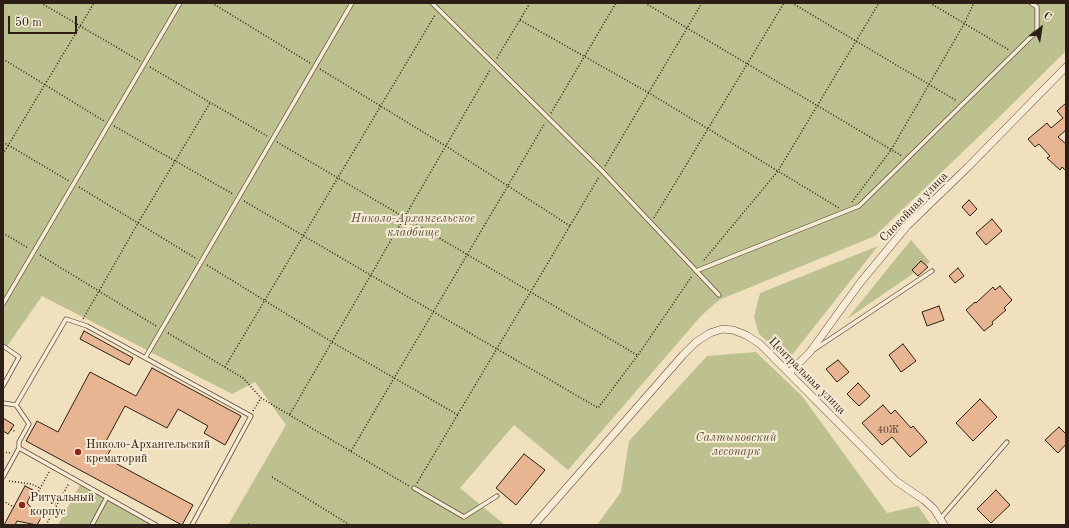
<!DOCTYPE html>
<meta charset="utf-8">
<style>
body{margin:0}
#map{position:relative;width:1069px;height:528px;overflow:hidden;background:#f1e0be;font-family:"Old Standard TT",serif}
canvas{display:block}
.frame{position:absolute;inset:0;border:4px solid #2d1f18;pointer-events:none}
.north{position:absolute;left:1021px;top:8px;width:40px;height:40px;-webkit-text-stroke:3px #f6ebd5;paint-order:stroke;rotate:30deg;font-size:11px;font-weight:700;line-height:16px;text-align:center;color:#2d1f18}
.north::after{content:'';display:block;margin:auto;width:14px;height:18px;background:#2d1f18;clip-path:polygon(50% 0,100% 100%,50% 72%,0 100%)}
.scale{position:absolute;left:8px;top:16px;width:69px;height:18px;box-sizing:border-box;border:2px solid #2d1f18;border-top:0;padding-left:5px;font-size:12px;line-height:14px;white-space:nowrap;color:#2d1f18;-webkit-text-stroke:3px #f6ebd5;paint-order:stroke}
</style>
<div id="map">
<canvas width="1069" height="528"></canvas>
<div class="frame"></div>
<div class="north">С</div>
<div class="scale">50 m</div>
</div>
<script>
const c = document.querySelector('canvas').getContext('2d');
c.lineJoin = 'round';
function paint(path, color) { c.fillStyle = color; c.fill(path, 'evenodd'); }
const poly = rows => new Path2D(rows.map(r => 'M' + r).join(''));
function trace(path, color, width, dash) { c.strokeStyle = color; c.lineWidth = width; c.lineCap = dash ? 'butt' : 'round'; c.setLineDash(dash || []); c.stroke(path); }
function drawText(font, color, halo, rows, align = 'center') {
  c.font = font + ' "Old Standard TT",serif'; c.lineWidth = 4; c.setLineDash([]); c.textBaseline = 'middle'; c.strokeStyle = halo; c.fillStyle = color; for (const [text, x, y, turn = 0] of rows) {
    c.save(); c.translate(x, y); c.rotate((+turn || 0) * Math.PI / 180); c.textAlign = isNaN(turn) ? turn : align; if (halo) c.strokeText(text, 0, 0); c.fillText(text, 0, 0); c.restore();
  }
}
paint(poly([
 [3,3,1066,3,1066,51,993,123,875,236,719,300,701,316,568,470,514,425,460,488,505,525,228,525,286,425,255,382,232,394,42,296,3,352],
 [911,240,930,262,847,319],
 [878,246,788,360,759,334,754,317,760,293],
 [756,352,802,396,887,513,918,506,931,525,597,525,621,492,629,441,707,356],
 [80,485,155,525,58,525]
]), '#bdc18f');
const building = poly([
 [1066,103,1066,130,1058,137,1066,144,1066,171,1062,167,1060,170,1047,158,1050,156,1039,144,1035,147,1028,139,1047,123,1051,128,1063,118,1057,111,1066,103],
 [969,200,977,209,970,216,962,207,969,200],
 [992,219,1002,231,986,245,976,233,992,219],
 [921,261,928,267,918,276,912,270,921,261],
 [958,268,964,276,955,283,949,276,958,268],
 [1000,286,1012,300,1004,308,1006,310,992,322,993,324,984,331,966,310,975,302,976,303,993,287,995,290,1000,286],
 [939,306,944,320,927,326,922,312,939,306],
 [84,331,133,358,129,365,80,339,84,331],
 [903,344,916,361,901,372,889,355,903,344],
 [838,360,849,372,837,382,826,369,838,360],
 [152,368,241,416,225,445,204,433,208,426,178,409,167,428,125,406,105,443,112,447,106,458,193,505,182,525,26,441,37,421,58,432,90,372,136,396,152,368],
 [858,383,870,396,859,406,847,394,858,383],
 [980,399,997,417,973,441,956,423,980,399],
 [883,405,891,414,895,410,911,428,913,426,927,442,910,457,892,437,882,445,862,423,883,405],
 [3,418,14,425,8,434,3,431,3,418],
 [1059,427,1066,434,1066,444,1058,453,1045,440,1059,427],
 [524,454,545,470,516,505,496,488,524,454],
 [25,486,33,490,27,503,41,518,37,525,17,521,15,525,4,525,25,486],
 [996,490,1010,505,991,523,977,509,996,490]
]);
paint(building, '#e7b591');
trace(building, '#2d1f18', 1);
const lane = poly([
 [432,3,602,171,719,295],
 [696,271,859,206,1037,31,1037,7,1031,3],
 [3,304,180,3],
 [3,346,19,357,3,386],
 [815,349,932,271],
 [145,358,352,3],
 [3,403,16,405,66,319,87,326,251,416,192,525],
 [16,405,29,424,19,442,19,448],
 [3,477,19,448,156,525],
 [414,488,464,517,497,496],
 [940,519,1007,442],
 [92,525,107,497]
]);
const street = poly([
 [789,373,810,352,860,283,907,226,968,167,1066,67],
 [534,525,683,355,696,342,710,333,722,329,733,330,746,335,760,344,896,481,924,500,934,509,944,525]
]);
trace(lane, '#5e4f42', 5);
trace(street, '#5e4f42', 8);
trace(poly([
 [41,3,140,61],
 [212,3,310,63],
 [645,3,902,156],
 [792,3,957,101],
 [930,3,1009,50],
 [520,20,649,93,839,208],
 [497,58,530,3],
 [3,59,104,121],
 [150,67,267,136],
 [320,69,446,146,570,226],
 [551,113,616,3],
 [114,126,233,194],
 [3,142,69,181],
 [277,142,637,355],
 [3,154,94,3],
 [605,166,702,3],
 [79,187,197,259],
 [244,201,598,408,638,355,692,276],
 [852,202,891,150,964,24,974,3],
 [654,218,784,3],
 [3,233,28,248],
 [40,255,156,326],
 [704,260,778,171,879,3],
 [207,265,332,342,458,415],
 [83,319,138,223,210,103],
 [168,333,243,378,261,398],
 [225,367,435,15],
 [253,411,261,398,409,486],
 [290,414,490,70],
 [11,429,16,432],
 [351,451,545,123],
 [3,452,10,453],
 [49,472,37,494,57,505],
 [272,477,350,525],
 [9,481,31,484,40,488],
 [417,483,599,177],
 [3,501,14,507],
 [248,524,250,525],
 [46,525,69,483]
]), '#2d1f18', 1.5, [1, 2]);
trace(lane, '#f6ebd5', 3.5);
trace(street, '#f6ebd5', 7);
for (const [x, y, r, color] of [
 [78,452,4,"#8f2418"],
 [22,505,4,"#8f2418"]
]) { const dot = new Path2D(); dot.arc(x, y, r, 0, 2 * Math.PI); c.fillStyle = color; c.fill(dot); trace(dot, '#f6ebd5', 1.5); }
drawText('10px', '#5c4436', null, [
 ["40Ж",888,430]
]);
drawText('12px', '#2d1f18', '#f6ebd5', [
 ["Спокойная улица",914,207,-46],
 ["Центральная улица",807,376,45]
]);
drawText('italic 12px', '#58503c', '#f6ebd5', [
 ["Николо-Архангельское",413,219],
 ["кладбище",413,233],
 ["Салтыковский",736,438],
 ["лесопарк",736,452]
]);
drawText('12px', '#2d1f18', '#f6ebd5', [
 ["Николо-Архангельский",86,445],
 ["крематорий",86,459],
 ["Ритуальный",30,498],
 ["корпус",30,512]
], 'left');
</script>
